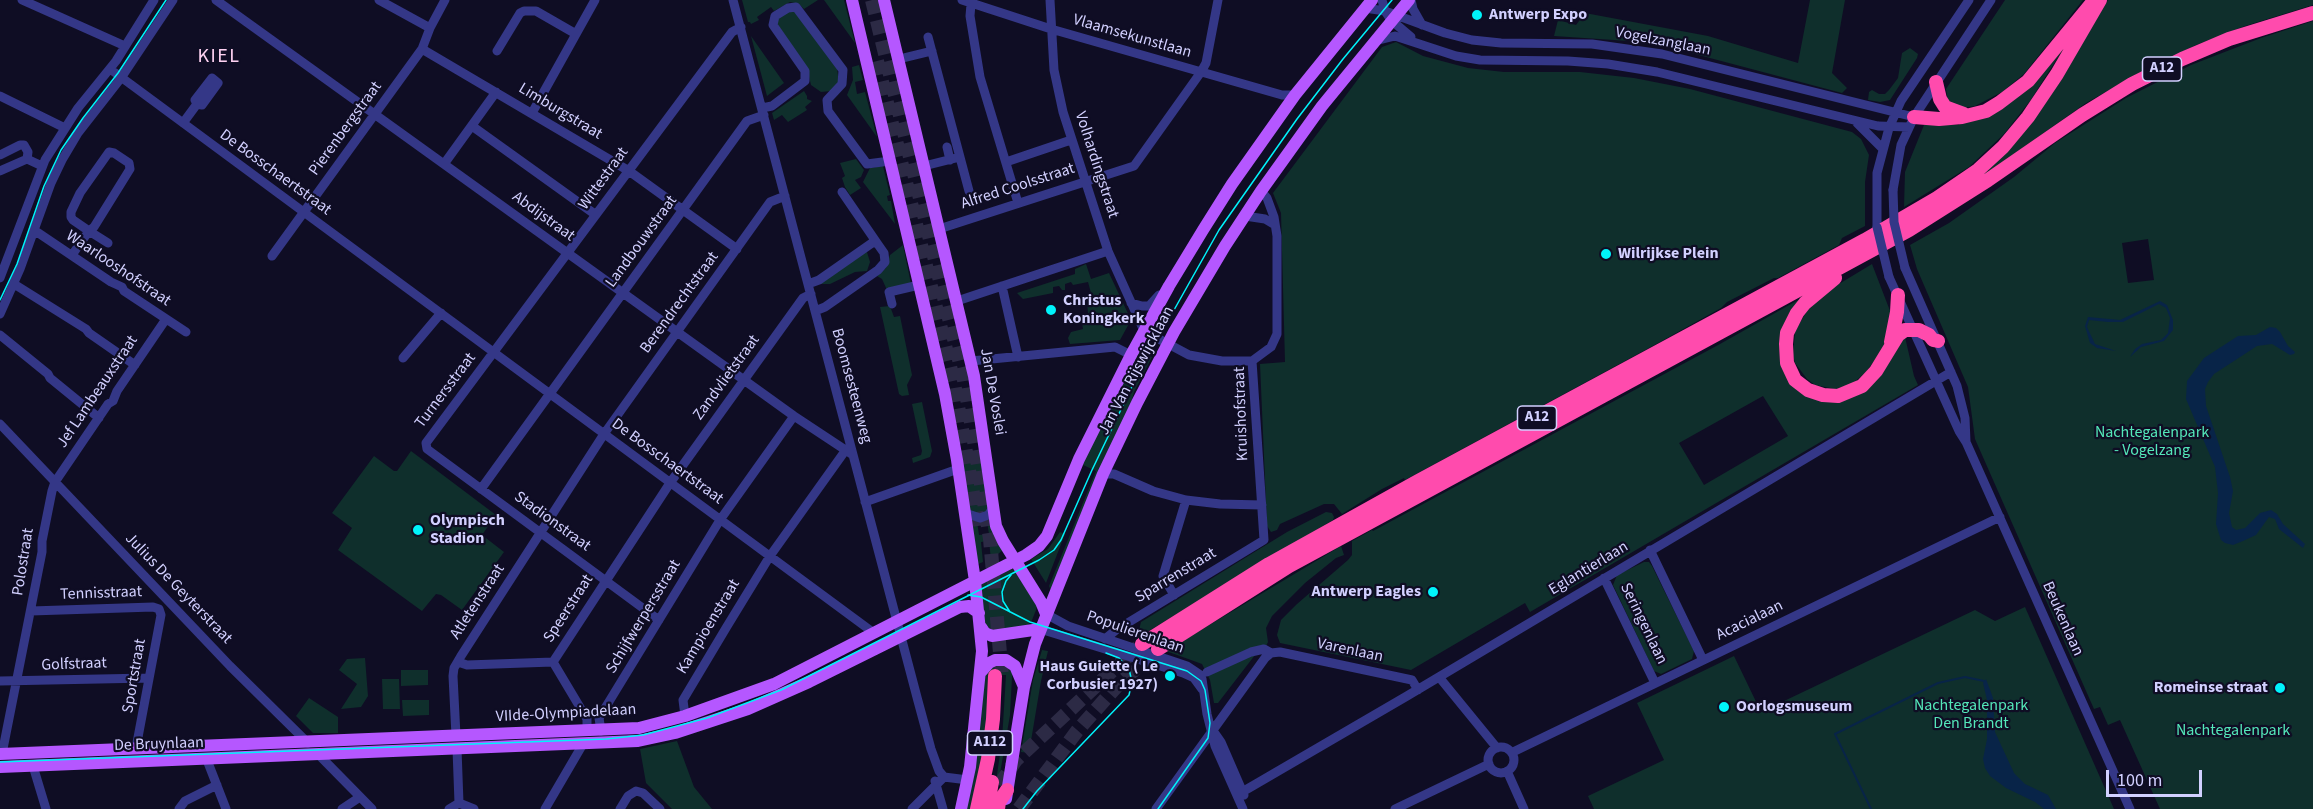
<!DOCTYPE html>
<style>
body{margin:0}
#map{position:relative;width:2313px;height:809px;overflow:hidden;background:#0f0d24;font-family:"Source Sans 3",sans-serif}
canvas{display:block}
.scale{position:absolute;left:2106px;top:770px;width:96px;height:27px;box-sizing:border-box;border:3px solid #d2d0ff;border-top:0;padding-left:8px;font-size:18px;line-height:21px;white-space:nowrap;color:#d2d0ff;-webkit-text-stroke:4px #0f0d24;paint-order:stroke}
</style>
<div id="map">
<canvas width="2313" height="809"></canvas>
<div class="scale">100 m</div>
</div>
<script>
const c = document.querySelector('canvas').getContext('2d');
c.lineJoin = 'round';
function paint(path, color) { c.fillStyle = color; c.fill(path, 'evenodd'); }
const poly = rows => new Path2D(rows.map(r => 'M' + r).join(''));
function trace(path, color, width, dash) { c.strokeStyle = color; c.lineWidth = width; c.lineCap = dash ? 'butt' : 'round'; c.setLineDash(dash || []); c.stroke(path); }
function drawText(font, color, halo, rows, align = 'center') {
  c.font = font + ' "Source Sans 3",sans-serif'; c.lineWidth = 4.5; c.setLineDash([]); c.textBaseline = 'middle'; c.strokeStyle = halo; c.fillStyle = color; for (const [text, x, y, turn = 0] of rows) {
    c.save(); c.translate(x, y); c.rotate((+turn || 0) * Math.PI / 180); c.textAlign = isNaN(turn) ? turn : align; if (halo) c.strokeText(text, 0, 0); c.fillText(text, 0, 0); c.restore();
  }
}
paint(poly([
 [742,0,818,0,804,9,799,4,790,2,774,11,771,7,757,17,759,20,751,24,750,22,748,22],
 [824,0,844,0,855,43],
 [1810,0,1845,0,1832,73,1847,88,1842,93,1676,49,1629,41,1554,36,1558,20,1576,25,1585,13,1708,36,1798,63],
 [2005,0,2083,0,2024,74,2002,92,1975,106,1962,108,1954,106,1948,101,1946,89],
 [2108,0,2313,0,2313,5,2245,26,2196,45,2134,76,2086,103,1966,188,1906,226,1906,223,2023,132,2040,111],
 [790,9,796,11,837,68,839,83,831,91,821,92,811,85,808,72,774,19],
 [2313,21,2313,809,2160,809,2120,720,2108,725,2100,707,2094,709,1975,439,1968,387,1917,269,1910,245,1949,223,2014,177,2055,143,2126,98,2191,65,2261,38],
 [2148,239,2154,280,2128,283,2122,243],
 [751,36,784,83,767,96],
 [2071,37,2030,101,2004,134,1969,167,1904,207,1905,172,1924,125,1959,125,1959,122,2002,108,2030,87],
 [1396,42,1423,56,1468,68,1504,72,1580,72,1634,78,1690,89,1852,132,1861,139,1869,155,1865,182,1865,226,1842,238,1839,245,1778,278,1774,278,1727,302,1721,308,1660,342,1405,480,1404,478,1382,489,1342,514,1334,504,1324,504,1280,524,1277,530,1271,532,1267,526,1260,364,1285,362,1281,213,1273,193,1382,47],
 [1910,48,1918,54,1917,58,1890,100,1880,102,1868,100,1869,92,1872,90,1879,94,1885,94,1889,90,1898,78,1902,53],
 [859,65,863,80,855,82,857,94,865,92,877,137,847,95,853,80,852,67],
 [804,91,807,96,807,99,812,101,805,107,807,110,788,122,782,115,774,120,772,113],
 [856,159,864,170,861,177,855,180,861,188,850,195,845,187,842,178,845,176,840,163],
 [883,166,890,195,887,196,888,201,891,201,895,224,863,182,870,168],
 [903,245,911,284,887,290,882,279,877,276,886,268,890,255],
 [866,249,870,262,867,271,855,272,830,284,819,284],
 [1086,264,1091,279,1109,273,1131,320,1120,340,1070,344,1068,338,1071,332,1083,329,1081,318,1088,313,1087,302,1080,300,1079,296,1087,296,1091,293,1088,282,1073,285,1071,282,1065,284,1065,290,1062,290,1059,286,1053,287,1053,293,1023,299,1017,293,1075,274,1075,269],
 [1872,264,1892,316,1887,343,1866,372,1852,384,1835,389,1815,385,1807,379,1795,363,1793,355,1795,331,1807,311,1829,290],
 [1807,295,1798,306,1787,377,1847,398,1899,340,1905,337,1914,376,1918,385,1530,612,1525,603,1411,670,1280,643,1277,635,1281,620,1297,604,1348,560,1352,555,1352,541,1372,530,1373,531,1720,344],
 [1763,396,1788,436,1704,485,1679,443],
 [890,306,894,317,900,316,912,375,907,385,909,395,902,396,899,394,880,307],
 [1138,350,1152,357,1134,392,1130,407,1051,591,1049,586,1096,471,1081,464],
 [922,402,932,451,930,457,913,463,912,458,921,455,922,451,912,404],
 [411,451,496,515,482,535,504,552,462,610,441,595,436,594,422,611,338,550,352,528,332,513,374,456,394,471,397,471],
 [984,459,990,504,987,511,980,515,969,511,960,463],
 [1326,512,1332,513,1334,517,1333,520,1137,638,1141,622,1287,532],
 [990,516,1004,549,991,560,989,541,981,542,983,562,976,565,969,518,977,521,979,535,989,534,987,522,982,521],
 [1060,532,1065,534,1046,583,1031,559,1048,549],
 [1341,546,1344,555,1336,558,1305,583,1272,616,1266,628,1268,642,1266,646,1255,655,1218,703,1214,703,1210,680,1202,664,1166,651],
 [1644,562,1649,562,1652,566,1694,651,1692,659,1661,674,1654,671,1613,585,1617,575],
 [1012,569,1015,571,1037,606,1036,610,1032,620,1027,626,992,630,985,625,980,593,981,584],
 [2025,607,2114,809,1594,809,1588,796,1664,760,1637,703,1734,656,1761,712,1975,610,1995,621],
 [1042,650,1048,651,1041,681,1029,753,1021,752,1033,680],
 [365,658,368,696,361,707,341,709,357,684,339,670,347,659],
 [997,665,1007,666,1012,672,1012,677,1010,715,994,809,992,809,1002,740,1006,675,988,675,986,726,980,778,973,809,964,809,982,685,986,672],
 [401,670,428,670,428,685,401,686],
 [382,679,399,679,400,709,383,709],
 [309,698,338,717,338,733,313,733,296,716],
 [402,700,429,700,429,715,403,716],
 [677,741,694,787,712,809,672,809,646,783,640,749]
]), '#0f2f2c');
paint(poly([
 [2160,301,2167,305,2173,320,2173,330,2164,341,2141,347,2130,357,2135,349,2142,344,2161,340,2168,333,2170,318,2166,308,2159,304,2123,322,2108,322,2089,320,2087,327,2095,344,2116,351,2097,348,2090,343,2085,326,2088,317,2120,320],
 [2270,327,2276,328,2280,332,2288,346,2295,352,2294,354,2290,355,2272,344,2257,346,2214,374,2208,382,2205,389,2206,406,2230,477,2233,491,2229,513,2232,527,2236,530,2245,528,2260,513,2271,510,2277,514,2283,524,2305,544,2303,548,2279,529,2275,519,2269,517,2256,535,2243,541,2233,545,2225,543,2221,540,2216,524,2218,493,2215,467,2186,399,2187,381,2204,358,2238,336,2256,335],
 [1986,679,1993,698,1995,732,2014,773,2025,784,2048,795,2056,809,2044,809,2035,802,2006,788,1990,776,1985,768,1983,759,1987,739,1987,700,1983,683]
]), '#082448');
trace(poly([
 [1871,809,1835,734,1938,683,1965,677,1984,681]
]), '#082448', 2);
trace(poly([
 [872,0,964,380,990,539,1002,676],
 [877,61,954,383,979,528],
 [988,803,1016,760,1138,647],
 [1019,809,1077,731,1117,686,1154,652]
]), '#2c2a45', 14, [14, 7]);
trace(poly([
 [22,0,125,46],
 [216,0,794,416,853,455],
 [379,0,430,28],
 [733,0,918,701,931,749,939,771,944,777],
 [962,0,1051,29,1282,95,1295,95],
 [1050,0,1054,70,1063,112,1108,251,1144,331,1189,355,1222,361,1252,361],
 [1382,0,1385,11,1391,20,1411,37],
 [1411,0,1413,9,1422,25],
 [971,4,970,16,980,77,1018,203],
 [1365,8,1385,11,1445,33,1472,40,1501,43,1592,44,1662,54,1914,117],
 [928,37,969,191],
 [1375,41,1395,36,1456,56,1480,60,1568,61,1608,64,1657,72,1878,126,1909,127],
 [422,49,629,171,737,249],
 [497,51,520,13,524,11,536,11,576,34],
 [899,59,932,51],
 [110,69,874,633],
 [0,96,65,128],
 [762,108,772,106,805,81,805,71,773,25,775,16,788,8,796,7,843,70,842,84,827,100,828,111,867,164,890,161],
 [532,113,595,0],
 [183,123,197,104,202,105,218,83,212,78,195,100,197,104],
 [1857,123,1882,148],
 [472,126,596,215],
 [947,147,950,160],
 [0,155,20,145,24,145,28,152,27,159],
 [1006,162,1071,140],
 [444,164,496,92],
 [924,166,960,157],
 [0,171,27,159,42,166],
 [1893,190,1901,145,1914,117,1991,0],
 [842,192,877,243],
 [1245,216,1265,219,1275,225],
 [1877,227,1877,173,1889,128,1901,101,1969,0],
 [939,229,1134,166,1201,72,1206,63,1218,0],
 [34,230,111,282,122,287,124,291,186,332],
 [72,255,89,231,94,227,130,169,129,163,114,153,109,152,80,193,71,212,71,217,73,220,89,231,108,243],
 [272,256,422,49,430,28,445,0],
 [1905,268,1957,386,1965,418,1966,442],
 [1889,277,1959,431,1966,442,2130,809],
 [0,278,45,160,78,108,116,61,154,0],
 [14,284,86,329,89,333,135,365],
 [808,284,819,280,872,243,877,243,884,253,885,262,878,270,825,307,815,311],
 [1002,286,1018,357],
 [957,301,1108,251],
 [1131,303,1142,306,1149,306,1159,295],
 [892,304,889,292,919,285],
 [0,314,20,269,51,183,62,160,78,133,121,78,173,0],
 [0,335,48,374,50,378,99,418],
 [403,358,441,313],
 [971,361,1115,347,1131,355],
 [1252,361,1271,347,1277,334,1277,236,1274,217,1267,198,1261,191],
 [0,424,230,666,308,743],
 [1103,474,1114,474,1153,491,1186,500,1220,504,1262,505],
 [481,489,747,121,764,115],
 [865,502,958,469],
 [965,513,980,518,988,515,993,508],
 [1650,550,1703,660],
 [1604,578,1655,683],
 [1174,595,1163,576,1186,500],
 [31,611,153,607,159,609],
 [1046,614,1068,626,1187,666,1199,674,1202,679,1207,714,1215,746,1243,809],
 [659,620,427,449,426,443,732,32,741,27],
 [1040,629,1183,673,1194,678,1202,689],
 [1105,639,1116,630,1264,540,1252,361],
 [458,662,467,665,553,662,587,719,587,731],
 [553,662,670,483,803,298,811,294],
 [1207,672,1251,652,1264,649,1271,653,1280,652,1412,680,1418,690],
 [1439,677,1497,748],
 [0,681,149,678],
 [685,716,683,700,726,628,770,556,845,451],
 [601,731,599,718,720,520,794,416],
 [1214,732,1221,742,1244,795],
 [456,736,453,676,454,668,461,656,604,434,770,202,785,196],
 '1488 760a13 13 0 1 1 26 0a13 13 0 1 1-26 0Z',
 [136,748,161,615,159,609],
 [457,749,459,803],
 [1513,752,2000,517],
 [317,753,372,809],
 [2,754,42,552,42,541,52,491,55,482,108,404,113,401,117,391,166,319],
 [207,760,226,809],
 [33,766,46,809],
 [1507,771,1524,809],
 [935,781,943,809],
 [1237,795,1407,696,1951,372],
 [179,809,185,801,217,785],
 [342,809,360,797],
 [449,809,459,803,474,809],
 [545,809,583,744],
 [620,809,628,796,636,791,643,793,660,809],
 [912,809,944,777,968,780],
 [1156,809,1265,658,1271,653],
 [1395,809,1489,764]
]), '#343787', 9);
trace(poly([
 [852,0,945,394,957,460,975,581,982,651,970,767,961,809],
 [884,0,974,376,996,526,1003,541,1041,602,1046,614],
 [981,627,985,633,992,636,1040,629],
 [980,673,989,663,995,660,1006,660,1015,666,1024,687],
 [0,754,639,728,685,716,774,684,1026,555,1039,546,1047,536,1079,459,1131,355,1169,286,1203,230,1232,184,1295,95,1372,0],
 [0,767,638,741,675,733,748,709,809,682,960,607,969,606,979,613],
 [1006,799,1024,687,1035,644,1103,474,1137,403,1174,332,1225,246,1261,191,1322,106,1409,0]
]), '#b557ff', 12);
trace(poly([
 [1936,82,1940,99,1945,107,1964,114],
 [1914,117,1939,119,1962,117,1986,111,1999,103,2028,81,2092,3],
 [1835,278,1805,303,1797,313,1787,333,1786,344,1787,363,1795,380,1808,390,1823,395,1838,396,1862,386,1876,371,1898,335,1905,330,1919,330,1929,335,1933,340,1938,341],
 [1891,342,1897,312,1898,295],
 [1142,644,1269,564,1418,481,1865,240,1937,198,1978,170,2003,147,2028,117,2057,74,2100,0],
 [1158,649,1289,566,1909,230,1988,180,2082,115,2132,84,2182,59,2229,39,2313,13],
 [977,809,988,759,993,719,995,676],
 [987,809,992,782],
 [998,809,999,802,1007,790]
]), '#ff4bad', 14);
trace(poly([
 [0,300,17,264,44,186,61,150,83,118,118,73,166,0],
 [968,595,981,597,1030,622,1187,671,1201,681,1205,690,1210,723,1208,738,1158,809],
 [1010,612,1003,601,1002,592,1006,581,1011,575],
 [0,762,606,739,643,735,707,718,781,690,1039,560,1054,550,1061,540,1092,470,1138,374,1219,230,1297,119,1343,59,1392,0],
 [1023,809,1037,791,1129,695,1132,682,1129,669,1119,658,1106,653]
]), '#00f3fb', 1.5);
trace(poly([
 [1893,190,1894,222,1905,268],
 [1877,227,1889,277]
]), '#343787', 9);
for (const [x, y, r, color] of [
 [1477,15,6,"#00f3fb"],
 [1606,254,6,"#00f3fb"],
 [1051,310,6,"#00f3fb"],
 [418,530,6,"#00f3fb"],
 [1433,592,6,"#00f3fb"],
 [1170,676,6,"#00f3fb"],
 [2280,688,6,"#00f3fb"],
 [1724,707,6,"#00f3fb"]
]) { const dot = new Path2D(); dot.arc(x, y, r, 0, 2 * Math.PI); c.fillStyle = color; c.fill(dot); trace(dot, '#0f0d24', 2); }
for (const [x, y, w] of [
 [2162,69,39],
 [1537,418,39],
 [990,743,45]
]) { const box = new Path2D(); box.roundRect(x - w / 2, y - 12, w, 24, 4.5); c.fillStyle = '#0f0d24'; c.fill(box); trace(box, '#d2d0ff', 1.5); }
drawText('bold 15px', '#d2d0ff', null, [
 ["A12",2162,69],
 ["A12",1537,418],
 ["A112",990,743]
]);
drawText('bold 16px', '#d2d0ff', '#0f0d24', [
 ["Antwerp Expo",1489,15],
 ["Wilrijkse Plein",1618,254],
 ["Christus",1063,301],
 ["Koningkerk",1063,319],
 ["Olympisch",430,521],
 ["Stadion",430,539],
 ["Antwerp Eagles",1421,592,"right"],
 ["Haus Guiette ( Le",1158,667,"right"],
 ["Corbusier 1927)",1158,685,"right"],
 ["Romeinse straat",2268,688,"right"],
 ["Oorlogsmuseum",1736,707]
], 'left');
drawText('16px', '#d2d0ff', '#0f0d24', [
 ["Vlaamsekunstlaan",1132,37,16],
 ["Vogelzanglaan",1663,42,11],
 ["Limburgstraat",560,112,31],
 ["Pierenbergstraat",346,129,-54],
 ["Volhardingstraat",1096,165,72],
 ["De Bosschaertstraat",275,173,36],
 ["Wittestraat",604,179,-54],
 ["Alfred Coolsstraat",1018,187,-18],
 ["Abdijstraat",543,217,36],
 ["Landbouwstraat",642,242,-54],
 ["Waarlooshofstraat",118,269,34],
 ["Berendrechtstraat",680,303,-54],
 ["Jan Van Rijswijcklaan",1137,371,-62],
 ["Zandvlietstraat",727,378,-54],
 ["Boomsesteenweg",851,386,75],
 ["Turnersstraat",446,391,-53],
 ["Jef Lambeauxstraat",98,392,-56],
 ["Jan De Voslei",992,392,80],
 ["Kruishofstraat",1242,414,-92],
 ["De Bosschaertstraat",667,462,36],
 ["Stadionstraat",552,522,36],
 ["Polostraat",24,562,-81],
 ["Eglantierlaan",1589,569,-31],
 ["Sparrenstraat",1176,576,-31],
 ["Julius De Geyterstraat",178,589,46],
 ["Tennisstraat",101,594,-2],
 ["Atletenstraat",478,602,-57],
 ["Speerstraat",569,609,-57],
 ["Schijfwerpersstraat",644,617,-59],
 ["Beukenlaan",2062,619,66],
 ["Acacialaan",1750,621,-26],
 ["Seringenlaan",1643,624,64],
 ["Kampioenstraat",709,627,-59],
 ["Populierenlaan",1135,633,19],
 ["Varenlaan",1350,651,12],
 ["Golfstraat",74,665,-2],
 ["Sportstraat",135,676,-80],
 ["VIIde-Olympiadelaan",566,714,-3],
 ["De Bruynlaan",159,745,-2]
]);
drawText('16px', '#54e7b9', '#0f0d24', [
 ["Nachtegalenpark",2152,433],
 ["- Vogelzang",2152,451],
 ["Nachtegalenpark",1971,706],
 ["Den Brandt",1971,724],
 ["Nachtegalenpark",2233,731]
]);
c.letterSpacing = '1.5px';
drawText('20px', '#ffd2f2', '#0f0d24', [
 ["KIEL",219,58]
]);
c.letterSpacing = '0px';
</script>
